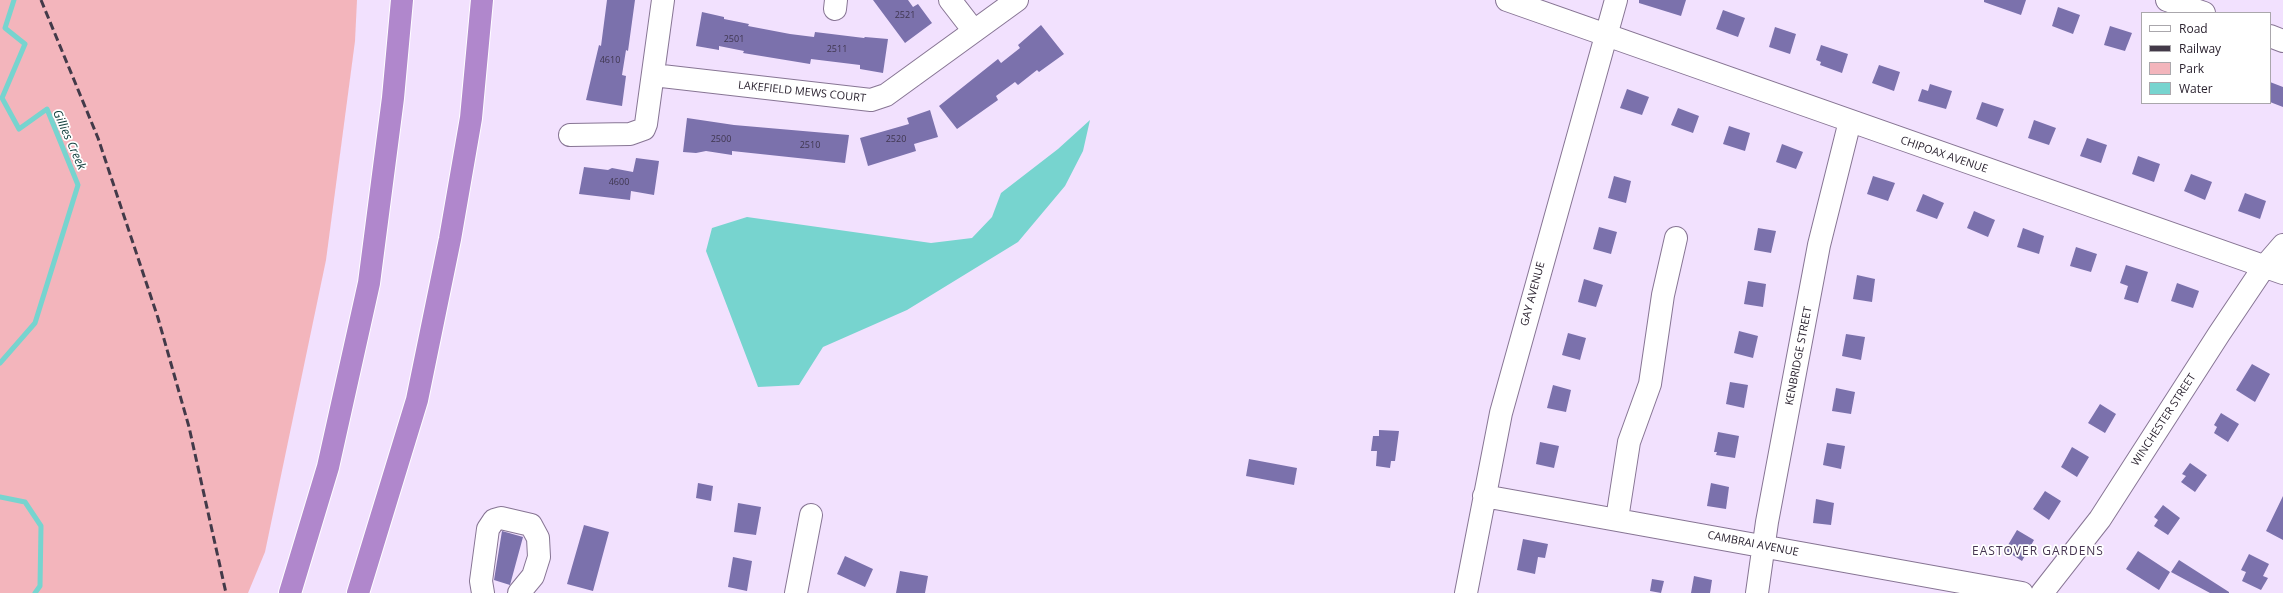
<!DOCTYPE html>
<style>
body{margin:0}
#map{position:relative;width:2283px;height:593px;overflow:hidden;background:#f2e1fe;font-family:"Open Sans",sans-serif}
canvas{display:block}
.legend{position:absolute;left:2141px;top:12px;width:130px;height:92px;box-sizing:border-box;background:#fff;border:1px solid #aaa7ac;margin:0;padding:5px 7px;list-style:none;font-size:12px;color:#2b2330}
.legend li{display:flex;align-items:center;gap:8px;height:20px}
.legend b{width:20px;border:1px solid #aaa7ac}
</style>
<div id="map">
<canvas width="2283" height="593"></canvas>
<ul class="legend">
<li><b style="height:5px;background:#fff"></b>Road</li>
<li><b style="height:5px;background:#433a49"></b>Railway</li>
<li><b style="height:11px;background:#f3b5bc"></b>Park</li>
<li><b style="height:11px;background:#77d4cf"></b>Water</li>
</ul>
</div>
<script>
const c = document.querySelector('canvas').getContext('2d');
c.lineJoin = 'round';
function paint(path, color) { c.fillStyle = color; c.fill(path, 'evenodd'); }
const poly = rows => new Path2D(rows.map(r => 'M' + r).join(''));
function trace(path, color, width, dash) { c.strokeStyle = color; c.lineWidth = width; c.lineCap = dash ? 'butt' : 'round'; c.setLineDash(dash || []); c.stroke(path); }
function drawText(font, color, halo, rows, align = 'center') {
  c.font = font + ' "Open Sans",sans-serif'; c.lineWidth = 3.5; c.setLineDash([]); c.textBaseline = 'middle'; c.strokeStyle = halo; c.fillStyle = color; for (const [text, x, y, turn = 0] of rows) {
    c.save(); c.translate(x, y); c.rotate((+turn || 0) * Math.PI / 180); c.textAlign = isNaN(turn) ? turn : align; if (halo) c.strokeText(text, 0, 0); c.fillText(text, 0, 0); c.restore();
  }
}
paint(poly([
 [0,0,357,0,355,41,326,260,265,552,248,593,0,593]
]), '#f3b5bc');
paint(poly([
 [1090,120,1083,151,1065,186,1018,242,907,310,823,347,799,385,758,387,706,251,712,228,747,217,931,243,972,238,992,217,1001,193,1058,149]
]), '#77d4cf');
trace(poly([
 [0,363,35,323,78,185,47,109,19,129,2,98,25,44,5,28,14,0],
 [0,497,25,502,41,526,40,586,35,593]
]), '#77d4cf', 5);
paint(poly([
 [607,0,635,0,628,51,626,50,622,75,626,76,622,106,586,100,599,45,601,46],
 [873,0,908,0,913,7,918,4,932,23,905,43],
 [1639,0,1686,0,1681,16,1639,3],
 [1984,0,2026,0,2021,15,1984,2],
 [2058,7,2080,15,2073,34,2052,26],
 [1723,10,1745,18,1738,37,1716,29],
 [702,12,724,17,724,19,749,24,748,26,790,34,814,37,815,32,864,38,865,37,888,39,883,73,860,69,860,65,811,59,810,64,743,53,744,51,719,46,719,50,696,46],
 [1041,25,1064,54,1039,72,1037,70,1018,85,1015,82,996,96,998,100,957,129,939,106,998,59,1001,63,1020,48,1018,45],
 [2110,26,2132,33,2125,51,2104,45],
 [1775,27,1796,34,1790,54,1769,47],
 [1821,45,1848,54,1842,73,1820,65,1821,62,1816,60],
 [1879,65,1900,72,1894,91,1872,83],
 [2270,82,2283,87,2283,107,2270,102],
 [1930,84,1952,91,1946,109,1918,101,1922,89,1928,91],
 [1627,89,1649,97,1642,115,1620,108],
 [1982,102,2004,109,1997,127,1976,119],
 [1678,108,1699,116,1693,133,1671,125],
 [930,110,938,137,914,144,916,151,868,166,860,138,909,124,907,118],
 [687,118,734,125,849,135,845,163,732,151,732,155,706,151,696,153,683,152],
 [2034,120,2056,128,2049,145,2028,138],
 [1729,126,1750,133,1745,151,1723,144],
 [2087,138,2107,145,2101,163,2080,156],
 [1782,144,1803,152,1796,169,1776,162],
 [2138,156,2160,164,2154,182,2132,174],
 [636,158,659,161,654,195,631,191,630,200,579,194,584,167,608,170,612,168,633,172],
 [2191,174,2212,182,2205,200,2184,191],
 [1614,176,1631,181,1626,203,1608,198],
 [1873,176,1895,183,1888,201,1867,194],
 [2245,193,2266,201,2260,219,2238,211],
 [1923,194,1944,203,1937,219,1916,211],
 [1974,211,1995,220,1988,237,1967,228],
 [1599,227,1617,232,1611,254,1593,249],
 [1758,228,1776,231,1771,253,1754,250],
 [2023,228,2044,236,2039,254,2017,247],
 [2076,247,2097,254,2091,272,2070,266],
 [2126,265,2148,272,2138,303,2124,299,2128,286,2120,283],
 [1857,275,1875,279,1872,302,1853,299],
 [1584,279,1603,285,1596,307,1578,302],
 [1748,281,1766,284,1763,307,1744,304],
 [2177,283,2199,291,2193,308,2171,301],
 [1739,331,1758,336,1753,358,1734,353],
 [1568,333,1586,338,1580,360,1562,355],
 [1846,334,1865,337,1861,360,1842,356],
 [2252,364,2270,374,2255,402,2236,390],
 [1730,382,1748,385,1744,408,1726,404],
 [1553,385,1571,390,1566,412,1547,408],
 [1836,388,1855,392,1851,414,1832,411],
 [2100,404,2116,414,2105,433,2088,423],
 [2221,413,2239,424,2228,442,2214,433,2217,427,2214,425],
 [1379,430,1399,431,1395,461,1391,461,1390,468,1376,466,1377,451,1371,451,1373,436,1379,436],
 [1718,432,1739,436,1735,458,1716,455,1717,452,1714,452],
 [1540,442,1559,446,1554,468,1536,464],
 [1827,443,1845,446,1841,469,1823,465],
 [2072,447,2089,457,2077,477,2061,467],
 [1249,459,1297,468,1294,485,1246,476],
 [2190,463,2207,475,2195,492,2181,482,2186,476,2182,474],
 [698,483,713,486,711,501,696,498],
 [1711,483,1729,487,1726,509,1707,506],
 [2045,491,2061,501,2049,520,2033,509],
 [2283,496,2283,540,2266,531],
 [1816,499,1834,503,1831,525,1813,523],
 [738,503,761,507,756,535,734,532],
 [2163,505,2180,518,2168,535,2154,526,2158,520,2154,517],
 [584,525,609,532,593,591,567,584],
 [2017,530,2034,540,2022,561,2005,550],
 [502,531,523,537,510,585,494,580],
 [1523,539,1548,544,1545,558,1538,557,1535,574,1517,570],
 [2138,551,2170,572,2159,590,2126,569],
 [2249,554,2269,564,2263,576,2268,578,2261,590,2242,581,2246,572,2241,570],
 [845,556,873,569,865,587,837,574],
 [733,557,752,561,747,591,728,587],
 [2179,560,2229,592,2229,593,2210,593,2171,572],
 [900,571,928,576,925,593,896,593],
 [1694,576,1712,580,1710,593,1691,593],
 [1652,579,1664,581,1661,593,1650,591]
]), '#7b71ac');
const minor = poly([
 [950,0,974,31],
 [1507,0,2283,273],
 [2167,0,2204,13],
 [835,9,836,0],
 [2270,36,2283,41],
 [653,75,871,100,886,95,1017,0],
 [570,135,630,134,644,129,646,124,663,0],
 [1484,496,2022,593],
 [1617,519,1629,442,1650,384,1663,295,1676,238],
 [483,593,481,581,488,529,494,520,501,518,531,525,538,538,539,557,533,576,519,593],
 [796,593,811,515],
 [1466,593,1501,413,1616,0],
 [1757,593,1767,522,1819,245,1850,121],
 [2042,593,2100,519,2219,334,2264,267,2283,245]
]);
const highway = poly([
 [290,593,328,467,369,283,393,98,402,0],
 [358,593,417,400,450,239,471,118,482,0]
]);
trace(minor, '#877594', 24);
trace(highway, '#fff', 24);
trace(minor, '#fff', 22);
trace(highway, '#b087cc', 22);
trace(poly([
 [41,0,98,138,158,318,189,427,226,593]
]), '#433a49', 3, [8, 4]);
drawText('9px', '#3f364f', null, [
 ["2521",905,15],
 ["2501",734,39],
 ["2511",837,49],
 ["4610",610,60],
 ["2500",721,139],
 ["2520",896,139],
 ["2510",810,145],
 ["4600",619,182]
]);
drawText('11px', '#2b2330', '#fff', [
 ["LAKEFIELD MEWS COURT",802,92,6],
 ["CHIPOAX AVENUE",1944,155,19],
 ["GAY AVENUE",1533,294,-75],
 ["KENBRIDGE STREET",1799,356,-79],
 ["WINCHESTER STREET",2164,420,-57],
 ["CAMBRAI AVENUE",1753,544,11]
]);
drawText('italic 12px', '#15413f', '#fff', [
 ["Gillies Creek",69,140,66]
]);
c.letterSpacing = '1px';
drawText('12px', '#453450', '#fff', [
 ["EASTOVER GARDENS",2038,552]
]);
c.letterSpacing = '0px';
</script>
